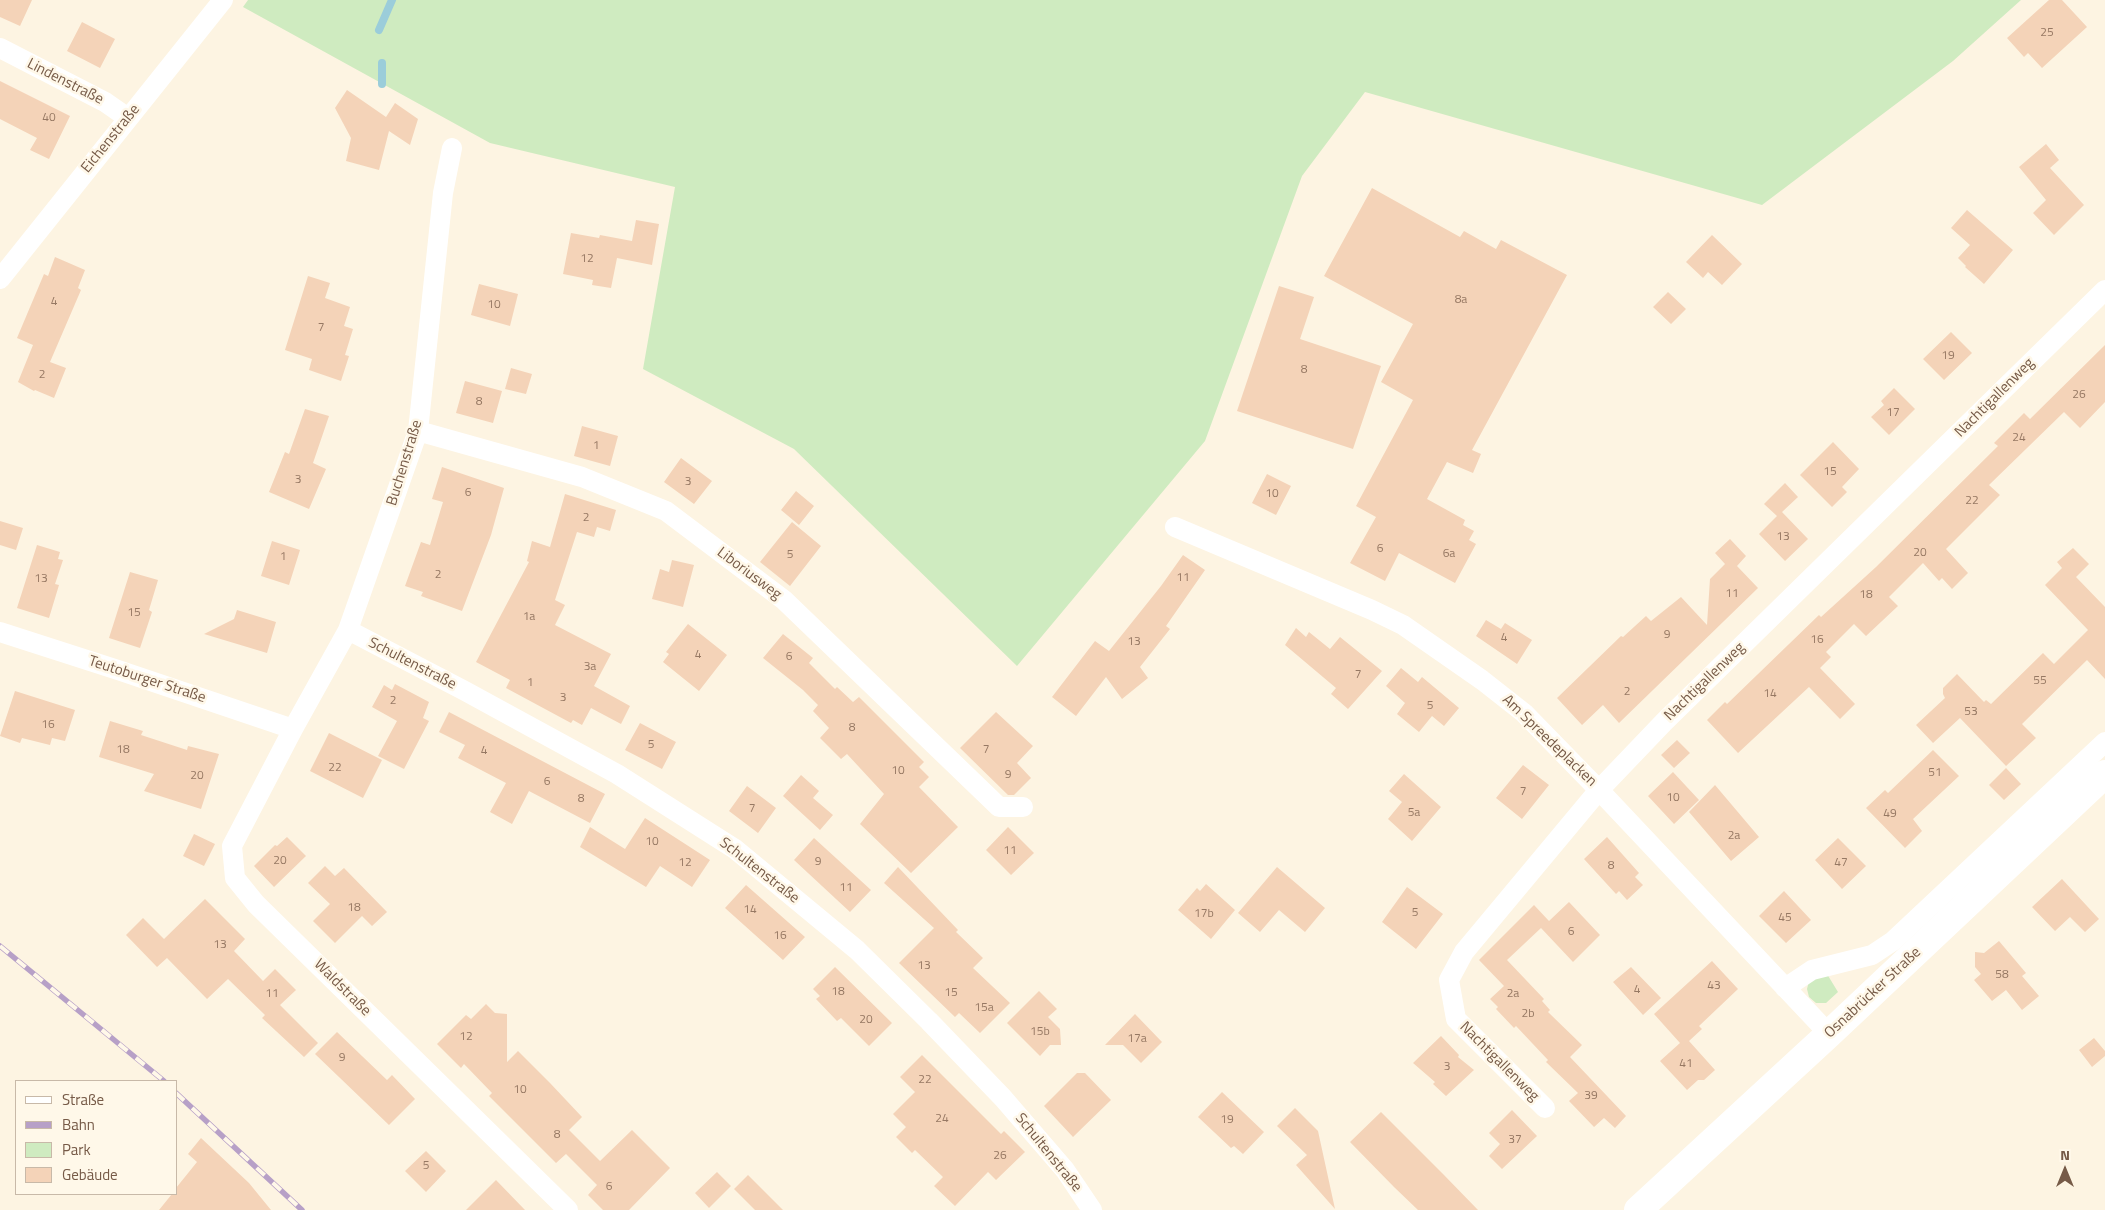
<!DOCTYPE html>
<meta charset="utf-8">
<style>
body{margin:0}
#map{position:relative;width:2105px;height:1210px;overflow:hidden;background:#fdf4e2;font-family:"Titillium Web",sans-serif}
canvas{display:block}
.legend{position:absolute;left:15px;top:1080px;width:162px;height:115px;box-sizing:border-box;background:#fff8e9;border:1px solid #c8b9a8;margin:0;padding:6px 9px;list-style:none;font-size:15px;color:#765a47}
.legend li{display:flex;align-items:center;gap:10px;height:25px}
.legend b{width:25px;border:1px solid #c8b9a8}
.north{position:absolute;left:2040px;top:1145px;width:50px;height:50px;-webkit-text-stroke:4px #fff8e9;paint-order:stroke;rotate:0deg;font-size:14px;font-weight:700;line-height:20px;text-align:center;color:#765a47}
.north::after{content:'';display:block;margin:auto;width:18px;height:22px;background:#765a47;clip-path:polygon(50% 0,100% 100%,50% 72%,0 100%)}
</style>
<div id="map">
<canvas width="2105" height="1210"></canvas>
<ul class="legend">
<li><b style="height:6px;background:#fff"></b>Straße</li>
<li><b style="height:6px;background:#b7a0c7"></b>Bahn</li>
<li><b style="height:14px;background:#cfebc0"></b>Park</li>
<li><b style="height:14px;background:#f4d3b8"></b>Gebäude</li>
</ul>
<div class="north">N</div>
</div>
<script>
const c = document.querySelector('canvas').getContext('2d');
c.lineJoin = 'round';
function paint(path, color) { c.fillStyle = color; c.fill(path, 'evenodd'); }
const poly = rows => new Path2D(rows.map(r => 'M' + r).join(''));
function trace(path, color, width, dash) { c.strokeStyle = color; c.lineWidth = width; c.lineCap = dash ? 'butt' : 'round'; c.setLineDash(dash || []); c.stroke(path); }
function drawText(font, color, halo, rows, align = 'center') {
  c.font = font + ' "Titillium Web",sans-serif'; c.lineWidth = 5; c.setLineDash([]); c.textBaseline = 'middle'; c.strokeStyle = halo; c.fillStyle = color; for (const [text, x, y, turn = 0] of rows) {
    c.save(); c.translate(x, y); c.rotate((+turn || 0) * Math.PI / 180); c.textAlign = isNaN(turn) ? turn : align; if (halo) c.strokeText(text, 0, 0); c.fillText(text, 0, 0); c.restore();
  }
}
paint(poly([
 [248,0,2021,0,1953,61,1762,205,1365,92,1302,176,1205,441,1017,666,794,449,643,369,675,187,490,143,243,7],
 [1827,974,1838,992,1826,1003,1816,1003,1809,997,1807,989,1809,981]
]), '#cfebc0');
trace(poly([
 [379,30,392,0],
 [382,63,382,84]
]), '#9bcdda', 8);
paint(poly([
 [0,0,32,0,20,26,0,17],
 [2049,0,2062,0,2087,27,2042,68,2028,53,2024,57,2007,38],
 [82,22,115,39,100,68,67,51],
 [0,81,70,116,49,159,30,150,37,138,0,119],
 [347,90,386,117,395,103,418,119,410,145,389,131,379,170,346,161,351,138,335,108],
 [2046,144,2059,160,2050,168,2084,205,2054,235,2033,213,2046,200,2019,167],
 [1372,188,1460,237,1464,231,1496,249,1501,240,1567,275,1472,450,1481,454,1473,473,1447,462,1427,499,1465,520,1463,525,1474,531,1469,540,1476,544,1455,583,1399,553,1385,581,1350,563,1376,517,1356,506,1413,400,1381,382,1413,324,1324,276],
 [1967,210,2013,250,1984,284,1965,267,1966,266,1958,258,1970,245,1951,228],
 [636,220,659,224,652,265,617,258,611,288,592,285,593,280,563,274,571,233,599,238,600,235,632,241],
 [1712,235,1742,264,1722,285,1708,272,1703,278,1686,262],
 [55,257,85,270,78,288,81,290,50,362,66,368,54,398,35,390,34,391,18,382,33,345,17,338,44,274,48,276],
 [308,276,330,283,325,298,350,307,344,326,353,329,345,355,349,356,341,381,309,370,312,359,285,350],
 [479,284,518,294,510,326,471,315],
 [1279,286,1314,297,1300,339,1381,366,1353,449,1237,411],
 [1668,292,1686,309,1671,324,1653,307],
 [1951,332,1972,353,1944,380,1923,359],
 [2105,345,2105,402,2080,428,2064,412,1989,485,2000,495,1946,549,1968,573,1952,589,1942,578,1939,581,1923,563,1889,597,1898,606,1866,636,1854,624,1826,652,1831,657,1820,668,1855,704,1840,719,1809,687,1738,753,1707,720,1725,702,1727,704,1819,615,1821,617,1876,567,1998,446,1994,443,2024,413,2030,419],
 [511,368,532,374,526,394,505,389],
 [465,381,502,391,493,423,456,413],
 [1894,388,1915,409,1889,435,1871,417,1884,405,1881,401],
 [305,409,329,416,313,463,326,469,309,509,269,492,285,452,289,454],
 [582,426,618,436,610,466,574,456],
 [1833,442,1859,469,1842,487,1847,492,1832,507,1800,475],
 [681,458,712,481,694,504,664,482],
 [442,467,504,488,491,535,462,611,421,596,423,592,405,586,421,542,430,545,443,502,432,499],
 [1267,474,1291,486,1276,515,1252,503],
 [1785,483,1798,497,1782,512,1808,539,1785,561,1759,534,1777,516,1764,504],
 [796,491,814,506,799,525,781,510],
 [565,494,616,510,610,531,597,527,594,537,577,532,555,600,565,605,555,625,611,654,594,686,630,706,621,724,591,708,582,725,573,720,571,723,506,688,510,680,476,662,529,562,527,561,532,541,550,547],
 [0,521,23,528,16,550,0,545],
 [792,522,821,546,790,586,760,562],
 [1730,539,1746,556,1737,566,1758,588,1619,723,1603,705,1582,725,1557,698,1621,636,1623,637,1646,616,1651,621,1681,597,1707,625,1710,579,1725,564,1715,553],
 [272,541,300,550,289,585,261,576],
 [37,545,60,552,58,559,63,560,55,584,59,585,49,618,17,608],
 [2073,548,2089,564,2076,577,2105,607,2105,679,2087,660,2022,724,2036,738,2006,766,1960,718,1933,743,1916,725,1945,698,1943,694,1943,688,1957,674,1984,702,1986,700,1991,704,2043,653,2054,664,2088,630,2045,585,2062,568,2057,562],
 [1183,555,1205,570,1166,626,1170,629,1140,667,1148,678,1122,699,1106,677,1076,716,1052,697,1095,641,1109,651,1161,586],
 [672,560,694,565,683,607,652,599,660,569,669,572],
 [130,572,158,580,149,610,152,612,140,648,109,638],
 [237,610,276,622,267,653,204,634,234,619],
 [1486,620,1501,629,1505,623,1532,640,1517,664,1476,636],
 [688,624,727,655,699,691,663,662,669,654,666,652],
 [1296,628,1306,637,1309,632,1330,649,1340,637,1382,671,1348,709,1331,694,1336,688,1285,645],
 [783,634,813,658,809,663,835,689,837,687,853,702,859,697,924,762,919,767,929,777,919,787,958,827,911,873,860,824,884,794,847,754,841,759,820,738,829,728,813,711,818,705,803,690,763,658],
 [1401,668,1418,682,1422,677,1459,708,1444,726,1432,716,1419,732,1397,714,1405,703,1386,686],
 [395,684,429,702,423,718,429,721,404,769,378,756,397,721,372,707,384,685,392,690],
 [15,691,75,710,65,741,52,738,50,745,22,738,20,743,0,736],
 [449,712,605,794,590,823,529,791,512,824,490,812,506,783,458,758,465,745,439,732],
 [996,712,1033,746,1017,763,1031,778,1014,795,1008,795,960,748],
 [110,721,143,731,141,735,187,750,188,746,219,754,201,809,144,791,154,774,99,757],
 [640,723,676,742,662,769,625,750],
 [329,733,382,760,363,798,310,771],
 [1677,740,1690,753,1674,768,1661,755],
 [1933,750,1959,776,1913,819,1922,831,1905,848,1866,808,1885,790,1888,793],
 [1523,765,1549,785,1522,819,1496,798],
 [2006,768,2021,784,2004,800,1989,785],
 [1673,772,1699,800,1674,824,1648,796],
 [1404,774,1441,807,1412,841,1388,819,1402,802,1389,791],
 [801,775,819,791,813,798,833,815,820,830,783,796],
 [1715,785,1759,837,1731,861,1689,812],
 [747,786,776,808,758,833,729,811],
 [645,818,710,860,692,887,660,866,646,887,580,847,590,827,625,849],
 [1008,827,1034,853,1011,875,986,850],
 [194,834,215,844,204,866,183,856],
 [287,837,306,856,274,887,254,866,275,845,277,846],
 [1607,837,1639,873,1635,877,1643,885,1627,900,1619,891,1616,894,1584,859],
 [814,838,871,890,850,912,794,860],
 [1838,838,1866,866,1842,889,1815,860],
 [325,866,335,876,344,868,387,912,372,926,362,916,335,943,313,921,330,904,308,883],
 [898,867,958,930,956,932,983,958,973,968,1010,1003,980,1033,959,1013,955,1017,899,963,934,928,884,883],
 [1277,867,1325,908,1305,932,1279,910,1260,932,1238,913],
 [2062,879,2099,919,2085,932,2070,917,2055,931,2032,907],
 [1206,884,1235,910,1211,939,1178,910,1197,888,1200,891],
 [746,885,805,937,783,960,725,908],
 [1407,887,1443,914,1416,949,1382,922],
 [1784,891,1811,920,1786,943,1759,916],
 [205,899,245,939,234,951,263,981,275,969,296,990,280,1005,318,1043,304,1057,262,1018,265,1015,228,979,207,999,167,958,157,967,126,935,143,918,164,939],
 [1569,902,1600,935,1573,962,1541,928,1507,960,1544,999,1542,1001,1550,1010,1548,1012,1582,1045,1570,1057,1626,1116,1615,1128,1604,1118,1594,1127,1569,1101,1578,1093,1546,1062,1548,1060,1516,1026,1514,1028,1496,1009,1498,1007,1490,999,1504,986,1479,960,1534,905,1549,921],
 [1999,941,2026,973,2022,976,2039,996,2022,1010,2006,990,1992,1001,1974,980,1981,974,1975,967,1975,952,1984,953],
 [1712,961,1738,989,1699,1026,1702,1029,1689,1041,1715,1070,1704,1080,1698,1080,1687,1090,1660,1061,1680,1043,1654,1014],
 [835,967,892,1023,869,1046,841,1018,837,1021,816,999,820,996,813,989],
 [1631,967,1661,998,1643,1015,1613,982],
 [1039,991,1057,1009,1048,1017,1060,1029,1061,1045,1050,1045,1040,1056,1007,1023],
 [486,1004,495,1013,507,1014,507,1062,518,1051,550,1083,582,1117,569,1130,600,1161,632,1130,670,1168,629,1210,603,1210,588,1195,597,1185,566,1154,556,1163,489,1096,492,1093,464,1064,461,1068,437,1044,466,1015,471,1019],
 [1135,1014,1162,1042,1141,1063,1123,1045,1105,1045],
 [337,1032,387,1080,392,1075,415,1099,389,1125,315,1054],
 [1441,1036,1459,1055,1458,1057,1474,1070,1446,1096,1433,1084,1435,1082,1413,1063],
 [2094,1038,2105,1051,2105,1056,2092,1067,2079,1050],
 [922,1055,1001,1134,1004,1131,1025,1152,996,1180,988,1172,955,1206,934,1186,943,1177,915,1150,912,1153,896,1137,906,1127,893,1114,915,1092,900,1077],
 [1077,1073,1085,1073,1111,1100,1073,1137,1044,1106],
 [1222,1092,1264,1132,1243,1154,1234,1146,1231,1148,1198,1117],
 [1295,1108,1318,1131,1335,1209,1296,1165,1307,1155,1277,1126],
 [1512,1110,1537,1136,1502,1169,1489,1156,1500,1144,1489,1133],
 [1381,1112,1444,1175,1478,1210,1418,1210,1394,1187,1350,1142],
 [201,1138,249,1183,271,1210,159,1210,172,1194,176,1194,176,1188,197,1162,188,1154],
 [426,1151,446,1171,426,1192,405,1171],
 [717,1172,731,1186,709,1208,695,1193],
 [748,1175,783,1210,755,1210,734,1189],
 [496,1180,525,1210,466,1210]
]), '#f4d3b8');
trace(poly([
 [0,48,105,102,128,118],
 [452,148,443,193,418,431,348,630,293,729,232,846,235,878,256,904,568,1210],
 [0,279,223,0],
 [418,431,582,477,666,511,784,600,999,807,1023,807],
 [1175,527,1372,610,1403,625,1482,680,1524,713,1599,790,1829,1034],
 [348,630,465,691,617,774,735,849,857,950,929,1021,1003,1098,1065,1170,1092,1210],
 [0,632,118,670,293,729],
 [1785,988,1812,970,1872,955,1893,941,2105,742],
 [1545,1108,1456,1019,1449,980,1464,952,1599,790,1664,722,2105,290]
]), '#fff', 20);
trace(poly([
 [1638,1210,1829,1034,2105,774]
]), '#fff', 28);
const rail = poly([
 [0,946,164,1081],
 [176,1093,302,1210]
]);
trace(rail, '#b7a0c7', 5.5);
trace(rail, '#fff8e9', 4, [11]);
drawText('12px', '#967863', null, [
 ["25",2047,33],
 ["40",49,118],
 ["12",587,259],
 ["8a",1461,300],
 ["4",54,302],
 ["10",494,305],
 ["7",321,328],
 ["19",1948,356],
 ["8",1304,370],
 ["2",42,375],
 ["26",2079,395],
 ["8",479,402],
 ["17",1893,413],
 ["24",2019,438],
 ["1",596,446],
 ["15",1830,472],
 ["3",298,480],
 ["3",688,482],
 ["6",468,493],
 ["10",1272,494],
 ["22",1972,501],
 ["2",586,518],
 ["13",1783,537],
 ["6",1380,549],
 ["20",1920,553],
 ["6a",1449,554],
 ["5",790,555],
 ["1",283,557],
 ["2",438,575],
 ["11",1183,578],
 ["13",41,579],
 ["11",1732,594],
 ["18",1866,595],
 ["15",134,613],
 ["1a",529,617],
 ["9",1667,635],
 ["4",1504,638],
 ["16",1817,640],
 ["13",1134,642],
 ["4",698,655],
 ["6",789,657],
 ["3a",590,667],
 ["7",1358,675],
 ["55",2040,681],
 ["1",530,683],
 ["2",1627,692],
 ["14",1770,694],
 ["3",563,698],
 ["2",393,701],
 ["5",1430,706],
 ["53",1971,712],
 ["16",48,725],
 ["8",852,728],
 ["5",651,745],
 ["18",123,750],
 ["7",986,750],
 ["4",484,751],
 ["22",335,768],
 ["10",898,771],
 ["51",1935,773],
 ["9",1008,775],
 ["20",197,776],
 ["6",547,782],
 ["7",1523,792],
 ["10",1673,798],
 ["8",581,799],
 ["7",752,809],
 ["5a",1414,813],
 ["49",1890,814],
 ["2a",1734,836],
 ["10",652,842],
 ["11",1010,851],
 ["20",280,861],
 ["9",818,862],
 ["12",685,863],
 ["47",1841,863],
 ["8",1611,866],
 ["11",846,888],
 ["18",354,908],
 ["14",750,910],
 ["5",1415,913],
 ["17b",1204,914],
 ["45",1785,918],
 ["6",1571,932],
 ["16",780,936],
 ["13",220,945],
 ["13",924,966],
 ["58",2002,975],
 ["43",1714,986],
 ["4",1637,990],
 ["18",838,992],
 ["15",951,993],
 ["11",272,994],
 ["2a",1513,994],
 ["15a",984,1008],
 ["2b",1528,1014],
 ["20",866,1020],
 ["15b",1040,1032],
 ["12",466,1037],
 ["17a",1137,1039],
 ["9",342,1058],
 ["41",1686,1064],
 ["3",1447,1067],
 ["22",925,1080],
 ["10",520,1090],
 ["39",1591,1096],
 ["24",942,1119],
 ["19",1227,1120],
 ["8",557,1135],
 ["37",1515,1140],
 ["26",1000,1156],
 ["5",426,1166],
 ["6",609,1187]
]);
drawText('15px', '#765a47', '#fff8e9', [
 ["Lindenstraße",65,82,27],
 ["Eichenstraße",111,139,-51],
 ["Nachtigallenweg",1995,398,-45],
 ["Buchenstraße",405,463,-73],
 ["Liboriusweg",749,574,37],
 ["Schultenstraße",412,664,27],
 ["Teutoburger Straße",147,680,18],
 ["Nachtigallenweg",1705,682,-44],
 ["Am Spreedeplacken",1549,741,44],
 ["Schultenstraße",759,871,38],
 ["Waldstraße",342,988,45],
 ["Osnabrücker Straße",1873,993,-43],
 ["Nachtigallenweg",1499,1062,45],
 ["Schultenstraße",1048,1153,51]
]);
</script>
